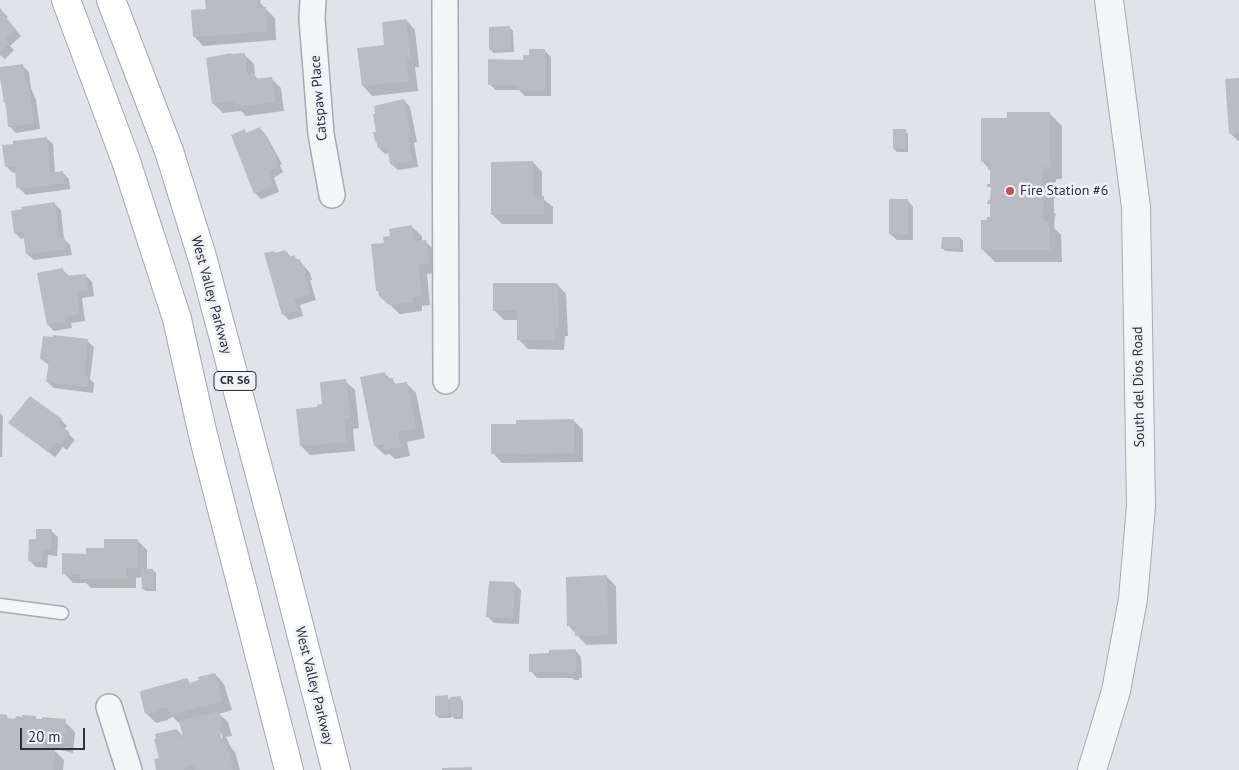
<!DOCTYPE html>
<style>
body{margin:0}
#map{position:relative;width:1239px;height:770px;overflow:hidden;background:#e1e3e9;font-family:"PT Sans",sans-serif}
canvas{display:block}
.scale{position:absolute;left:20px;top:728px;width:65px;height:22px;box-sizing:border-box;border:2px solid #2a3040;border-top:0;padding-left:6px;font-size:15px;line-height:18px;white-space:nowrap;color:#2a3040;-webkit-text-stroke:4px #f1f2f6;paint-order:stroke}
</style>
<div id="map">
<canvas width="1239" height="770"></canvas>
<div class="scale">20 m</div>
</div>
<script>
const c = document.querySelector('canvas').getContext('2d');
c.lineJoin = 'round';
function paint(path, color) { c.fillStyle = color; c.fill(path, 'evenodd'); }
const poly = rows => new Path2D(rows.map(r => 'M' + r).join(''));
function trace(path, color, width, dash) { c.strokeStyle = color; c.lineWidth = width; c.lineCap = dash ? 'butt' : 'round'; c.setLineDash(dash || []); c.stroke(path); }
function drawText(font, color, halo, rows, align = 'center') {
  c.font = font + ' "PT Sans",sans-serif'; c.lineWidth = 5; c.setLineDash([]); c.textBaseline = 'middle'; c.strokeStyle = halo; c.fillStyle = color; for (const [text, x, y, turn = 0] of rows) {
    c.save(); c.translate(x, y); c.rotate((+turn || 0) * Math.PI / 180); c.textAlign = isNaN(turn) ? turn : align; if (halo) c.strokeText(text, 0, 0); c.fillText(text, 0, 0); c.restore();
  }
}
paint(poly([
 [206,0,260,0,261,4,275,18,276,40,203,46,194,36,207,10],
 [0,9,8,17,6,19,21,36,10,46,14,50,5,59,0,55],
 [406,20,415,30,419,67,415,67,418,91,372,96,363,86,385,46],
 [510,28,513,31,514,52,493,53,491,50],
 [544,50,551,57,551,96,525,96,519,90,496,90,489,84,531,56],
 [244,54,254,64,255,76,259,80,271,78,281,88,284,111,246,116,241,111,223,113,213,103],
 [23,66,29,72,31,88,36,100,40,129,16,133,9,126,0,68],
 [1239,79,1239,142,1231,134],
 [404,100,410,107,417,142,414,143,418,167,398,170,391,164,390,153,385,154,379,148,377,133],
 [1050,114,1062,126,1062,179,1056,179,1056,182,1054,182,1054,196,1056,197,1054,199,1054,213,1056,214,1055,216,1054,228,1061,235,1062,262,995,262,982,249,991,218,991,206,989,203,992,201,992,189,989,186,992,185,992,172,982,161,1008,119],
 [260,128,266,135,282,164,280,165,283,172,274,178,279,192,261,199,255,193,245,131,247,134],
 [905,131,908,134,908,152,897,152,894,149],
 [46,138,53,144,55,173,62,172,69,179,70,189,26,195,18,187,17,172,13,173,7,167],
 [533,162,542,172,542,198,553,207,553,224,502,224,492,214],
 [907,200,913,207,913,240,897,240,890,234],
 [55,204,61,210,64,239,70,245,72,255,34,260,27,254,25,238,21,239,15,233],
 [412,227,422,236,422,242,425,241,435,251,438,273,427,274,430,305,422,306,422,311,400,314,380,296,385,244,391,237],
 [960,238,963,241,963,252,945,251,943,248],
 [287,253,292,258,294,257,300,261,310,273,312,280,310,280,316,300,300,305,303,316,289,320,283,314,276,254],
 [62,269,69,276,85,275,92,282,94,296,82,298,85,321,71,323,72,328,54,331,48,325],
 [557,284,566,294,568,336,565,336,564,350,528,349,519,340,519,320,504,320,494,310],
 [87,341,94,347,90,379,94,383,93,393,54,388,47,382,49,365,41,359],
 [385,374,397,385,406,383,416,393,425,438,407,442,410,456,395,459,390,454,385,455,375,446],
 [345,381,355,390,359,428,353,429,355,451,310,455,301,446,318,409,324,405],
 [0,413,3,416,2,457,0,457],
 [61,420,67,426,64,430,75,440,67,450,63,447,55,457,10,423],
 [573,420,583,430,583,462,502,463,493,453],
 [51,531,58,537,57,556,48,555,47,568,36,567,30,561,37,540],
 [137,540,147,550,147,570,153,570,156,573,156,591,146,591,143,589,143,577,136,578,136,588,91,588,86,583,73,583,64,573,87,555],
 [606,576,616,586,617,644,586,645,569,626],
 [515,584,521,590,519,624,494,623,488,617],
 [575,650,581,657,582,678,579,678,579,680,575,680,572,678,537,678,531,671],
 [215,674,224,684,232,710,219,714,228,722,232,736,226,737,230,746,235,752,240,770,158,770,160,759,177,730,185,738,180,724,173,717,168,719,168,720,156,723,147,714,141,693,187,680,191,684],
 [217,730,222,734,222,740],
 [447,697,451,701,460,698,463,701,463,719,455,719,451,715,451,718,439,718,436,715],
 [0,716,6,716,10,720,36,718,38,720,64,721,75,732,73,753,52,748,64,760,63,770,0,770]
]), '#0003');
paint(poly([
 [205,0,258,0,258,8,266,7,267,31,193,37,191,10,206,9],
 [0,8,2,10,1,12,16,29,5,39,9,43,0,52],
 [406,19,410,58,406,58,409,81,362,86,357,48,384,45,382,22],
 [510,26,511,49,489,50,489,27],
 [529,49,545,49,545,91,517,90,518,85,488,85,488,59,523,60,523,55,529,55],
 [231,53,231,54,245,53,247,75,255,73,255,79,272,77,275,102,235,107,234,101,212,104,206,58],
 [23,64,26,83,27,82,30,92,34,123,8,127,6,103,4,103,0,78,0,67],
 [1239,78,1239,133,1229,134,1225,79],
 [404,99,411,136,408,137,412,161,390,164,387,147,378,148,376,141,375,141,373,132,376,132,373,114,375,114,374,106],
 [1007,112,1050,112,1050,167,1044,167,1044,170,1042,170,1042,184,1044,184,1044,187,1042,187,1042,200,1044,201,1042,217,1044,217,1044,221,1049,221,1049,229,1050,229,1050,250,981,250,981,220,987,220,987,217,990,217,990,204,987,204,988,200,990,200,991,187,987,187,987,184,990,184,990,170,988,170,988,165,990,165,990,162,981,162,981,118,1007,118],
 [260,127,263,134,265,134,272,151,274,151,278,166,269,171,273,186,254,194,231,135,245,129,246,133],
 [893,129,906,129,905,149,893,149],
 [47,137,50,173,63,171,64,183,19,189,19,187,16,188,15,166,5,167,2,145,13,144,13,141],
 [533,161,533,197,544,196,544,215,491,215,491,162],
 [889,199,908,199,908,234,889,234],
 [55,202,59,238,64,237,66,249,26,254,23,232,14,233,11,211,22,209,21,207],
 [412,225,414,241,426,240,429,263,418,265,422,296,413,297,413,302,389,305,379,296,378,291,376,291,371,244,384,243,383,237,390,236,389,229],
 [942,237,960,237,960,249,941,249],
 [285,250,286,252,287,251,289,257,295,255,296,260,300,259,302,266,304,266,306,274,304,274,310,294,294,298,298,310,282,315,264,253,274,251,275,253],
 [63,268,64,276,86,274,88,290,77,292,79,314,65,317,66,322,47,325,37,273],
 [493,283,557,283,559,327,555,327,555,340,517,340,517,310,493,311],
 [53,335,88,339,84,375,88,376,87,387,46,382,49,360,40,359,43,336,53,337],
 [385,372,386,379,393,378,394,384,407,382,416,429,398,432,401,447,384,450,383,444,374,446,360,377],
 [346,379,350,419,344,419,346,442,300,446,296,409,317,407,317,405,322,404,320,382],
 [30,396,62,419,58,423,70,433,60,445,57,442,48,452,8,423],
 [574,419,574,453,491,454,491,424,516,424,516,420],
 [36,529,52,529,51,550,42,550,42,562,28,561,29,539,36,539],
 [104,539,138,539,138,568,126,568,127,578,80,579,80,574,62,574,62,553,86,554,86,548,104,548],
 [141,569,153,569,154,589,142,589],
 [607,575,608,635,575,636,574,626,567,626,566,577],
 [489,581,515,582,513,618,486,617],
 [576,649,576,672,573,672,574,674,567,674,567,672,529,672,529,654,549,653,549,650],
 [215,673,223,701,170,715,167,707,159,709,159,711,145,714,140,693,141,691,187,678,190,683,199,680,198,677],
 [448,695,449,715,435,715,435,696],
 [461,696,461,717,451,717,450,697],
 [219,711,223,726,217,728,218,732,220,732,222,742,226,741,233,770,195,770,194,765,184,768,184,770,156,770,154,759,159,758,154,739,156,739,155,734,177,729,180,738,183,737,179,721],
 [0,714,7,715,7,718,15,719,16,716,22,717,22,715,36,716,36,719,42,719,42,717,65,719,66,721,64,744,50,742,51,740,41,739,41,747,55,749,53,770,0,770],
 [472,767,472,770,442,770,442,768]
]), '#b9bcc5');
const service = poly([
 [0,605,62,613]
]);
const minor = poly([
 [313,0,312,19,321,134,332,195],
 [445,0,446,381],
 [109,707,129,770]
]);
const tertiary = poly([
 [1092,770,1116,691,1133,599,1141,506,1136,207,1109,0]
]);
const primary = poly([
 [66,0,126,161,177,319,203,435,289,770],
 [111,0,169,151,203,260,278,543,336,770]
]);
trace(service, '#a6aab3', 15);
trace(minor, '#a6aab3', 28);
trace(tertiary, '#a6aab3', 30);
trace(primary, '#a1a7b4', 30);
trace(service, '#f4f5f7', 12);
trace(minor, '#f4f5f7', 25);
trace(tertiary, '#f4f5f7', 28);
trace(primary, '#fff', 28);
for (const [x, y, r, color] of [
 [1010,191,5,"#c64e55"]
]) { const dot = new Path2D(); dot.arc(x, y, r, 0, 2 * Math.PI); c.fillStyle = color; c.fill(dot); trace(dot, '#f1f2f6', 2); }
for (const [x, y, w] of [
 [235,381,42]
]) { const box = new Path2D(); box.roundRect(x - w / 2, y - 9.5, w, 19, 4); c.fillStyle = '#f1f2f6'; c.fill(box); trace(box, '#2a3040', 1); }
drawText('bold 12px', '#2a3040', null, [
 ["CR S6",235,381]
]);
drawText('14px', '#2a3040', '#f1f2f6', [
 ["Catspaw Place",319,98,-95],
 ["West Valley Parkway",211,295,75],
 ["South del Dios Road",1139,387,-91],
 ["West Valley Parkway",314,686,76]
]);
drawText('14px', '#2a3040', '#f1f2f6', [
 ["Fire Station #6",1020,191]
], 'left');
</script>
